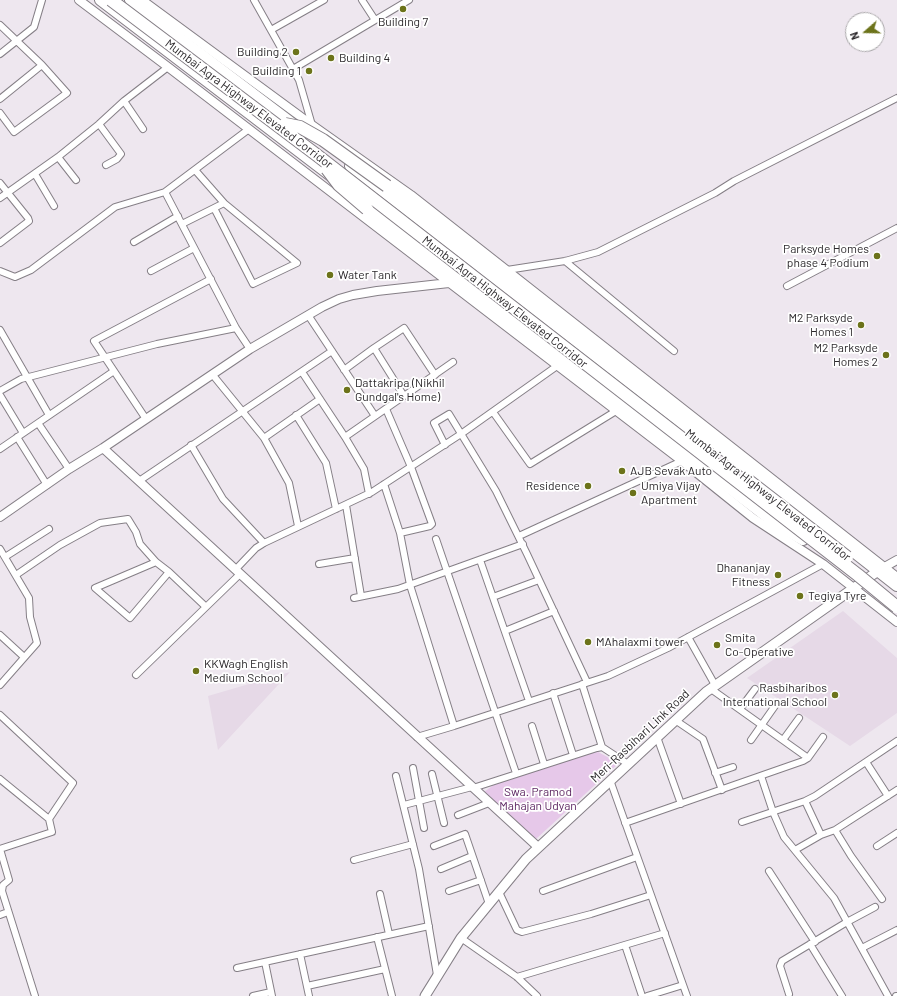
<!DOCTYPE html>
<style>
body{margin:0}
#map{position:relative;width:897px;height:996px;overflow:hidden;background:#eee7ef;font-family:Barlow,sans-serif}
canvas{display:block}
.north{position:absolute;left:845px;top:12px;width:40px;height:40px;box-sizing:border-box;background:#fff;border:1px solid #aba9ab;border-radius:50%;rotate:250deg;font-size:11px;font-weight:700;line-height:16px;text-align:center;color:#2c292c}
.north::after{content:'';display:block;margin:auto;width:14px;height:18px;background:#6c731a;clip-path:polygon(50% 0,100% 100%,50% 72%,0 100%)}
</style>
<div id="map">
<canvas width="897" height="996"></canvas>
<div class="north">N</div>
</div>
<script>
const c = document.querySelector('canvas').getContext('2d');
c.lineJoin = 'round';
function paint(path, color) { c.fillStyle = color; c.fill(path, 'evenodd'); }
const poly = rows => new Path2D(rows.map(r => 'M' + r).join(''));
function trace(path, color, width, dash) { c.strokeStyle = color; c.lineWidth = width; c.lineCap = dash ? 'butt' : 'round'; c.setLineDash(dash || []); c.stroke(path); }
function drawText(font, color, halo, rows, align = 'center') {
  c.font = font + ' Barlow,sans-serif'; c.lineWidth = 3.5; c.setLineDash([]); c.textBaseline = 'middle'; c.strokeStyle = halo; c.fillStyle = color; for (const [text, x, y, turn = 0] of rows) {
    c.save(); c.translate(x, y); c.rotate((+turn || 0) * Math.PI / 180); c.textAlign = isNaN(turn) ? turn : align; if (halo) c.strokeText(text, 0, 0); c.fillText(text, 0, 0); c.restore();
  }
}
paint(poly([
 [843,611,897,658,897,713,850,746,747,678],
 [290,672,218,750,208,696]
]), '#e6d9e7');
paint(poly([
 [598,752,619,763,536,839,484,792,495,784,537,769,576,756]
]), '#e6c8e9');
const minor = poly([
 [254,0,299,80,312,125],
 [362,0,375,20],
 [0,25,42,65,67,93,14,132,0,113],
 [271,30,324,0],
 [0,54,34,27,42,0],
 [293,69,409,0],
 [0,99,42,65],
 [124,101,143,129],
 [99,124,121,154,117,159,106,165],
 [249,129,165,192,236,328,250,349],
 [58,157,76,180],
 [195,170,224,203],
 [35,174,54,206],
 [0,183,28,218,29,221,0,243],
 [0,198,58,157,99,124,124,101,168,67],
 [182,224,224,203,297,263,253,284,214,208],
 [134,242,178,216],
 [565,261,674,351],
 [507,270,565,261,598,252,715,193,734,181,897,98],
 [0,271,15,277,31,270,115,207,165,192],
 [151,271,194,248],
 [787,286,897,228],
 [308,315,375,416],
 [0,330,49,415],
 [374,348,404,328,435,375],
 [344,370,374,348,404,396],
 [302,372,345,437,364,469,369,494],
 [212,374,264,438,289,483,298,526],
 [0,391,21,379,157,344,236,328],
 [0,395,23,433],
 [386,409,411,467,432,524,430,526,400,533],
 [493,412,530,464,616,411],
 [296,415,326,463,336,509],
 [146,419,94,341,211,279],
 [38,423,69,469],
 [17,437,47,485],
 [345,437,453,362],
 [264,438,320,399],
 [191,445,223,499,264,543],
 [445,445,434,423,449,414,496,491,527,554,587,682],
 [0,449,114,371],
 [139,481,332,351],
 [384,484,400,533,410,585,454,726],
 [346,505,361,596],
 [519,536,682,461],
 [436,539,516,773],
 [0,549,29,598,30,617,37,643,0,685],
 [5,557,49,529],
 [480,560,529,701],
 [156,562,95,588,130,618,169,572],
 [319,564,355,558],
 [236,569,256,548,264,543,372,492,461,434,557,366],
 [16,575,60,545,100,523,128,519,136,532,140,544,156,562,169,572,206,607],
 [493,597,539,580],
 [354,598,398,589,523,544],
 [505,631,554,611],
 [0,635,24,657],
 [688,637,715,685],
 [136,675,240,574],
 [582,684,602,747],
 [711,689,808,758],
 [553,693,573,755],
 [740,709,755,689],
 [0,715,73,783,49,819],
 [675,720,703,739,722,790],
 [532,726,544,764],
 [417,737,454,726,608,676,668,648,823,564],
 [657,737,681,804],
 [751,740,777,703],
 [783,740,799,718],
 [866,762,888,796],
 [413,768,424,828],
 [715,773,733,767],
 [432,774,444,823],
 [396,776,419,869,437,975],
 [761,776,773,812,784,837,834,898,888,996],
 [0,779,49,819,52,832,0,849],
 [610,780,687,996],
 [473,788,597,748,602,747,628,764],
 [805,801,821,835,835,830,851,856,882,899],
 [404,805,472,787],
 [458,815,489,803],
 [742,822,805,801,815,796,897,741],
 [625,823,803,761,808,758,823,737],
 [835,830,897,790],
 [434,846,465,834,489,904],
 [877,846,897,833],
 [0,849,9,880,3,885,2,891,35,996],
 [795,850,821,835],
 [354,860,413,844],
 [441,869,472,856],
 [769,871,815,942],
 [449,891,481,880],
 [543,891,637,857],
 [499,892,516,928,517,930,522,932,591,914,651,895],
 [380,894,389,934],
 [0,915,8,912],
 [377,937,392,996],
 [461,938,517,977,537,996],
 [810,944,842,996],
 [625,945,642,996],
 [862,948,897,930],
 [300,954,309,996],
 [265,962,272,996],
 [237,968,429,926],
 [517,977,665,933],
 [307,986,385,969],
 [789,994,780,966,782,961,847,922,875,907],
 [253,996,271,992],
 [647,996,683,985],
 [896,996,897,996]
]);
const tertiary = poly([
 [79,0,168,67,682,461,753,518,823,564,897,622],
 [142,0,312,125,411,195,897,577],
 [103,448,538,847],
 [0,517,69,469,103,448,250,349,322,307,339,299,353,295,377,291,449,283],
 [881,569,897,560]
]);
const secondary = poly([
 [425,996,461,938,526,859,706,692,878,571]
]);
const primary = poly([
 [100,0,332,177],
 [130,0,296,126],
 [350,166,707,443]
]);
const motorway = poly([
 [387,186,492,267,897,585],
 [367,209,776,523,803,539]
]);
trace(minor, '#857f86', 8);
trace(tertiary, '#857f86', 10);
trace(secondary, '#857f86', 11);
trace(primary, '#857f86', 12);
trace(motorway, '#857f86', 14);
trace(minor, '#fff', 6);
trace(tertiary, '#fff', 8);
trace(secondary, '#fff', 9);
trace(primary, '#fff', 10);
trace(motorway, '#fff', 12);
const motorwayBridge = poly([
 [111,0,318,156,858,575,897,607],
 [285,124,300,127,323,140,387,186],
 [327,169,339,185,367,209],
 [749,481,847,557]
]);
trace(motorwayBridge, '#857f86', 14, []);
trace(motorwayBridge, '#fff', 12);
for (const [x, y, r, color] of [
 [403,9,4,"#6c731a"],
 [296,52,4,"#6c731a"],
 [331,58,4,"#6c731a"],
 [309,71,4,"#6c731a"],
 [877,256,4,"#6c731a"],
 [330,275,4,"#6c731a"],
 [861,325,4,"#6c731a"],
 [886,355,4,"#6c731a"],
 [347,390,4,"#6c731a"],
 [622,471,4,"#6c731a"],
 [588,486,4,"#6c731a"],
 [633,493,4,"#6c731a"],
 [778,575,4,"#6c731a"],
 [800,596,4,"#6c731a"],
 [588,642,4,"#6c731a"],
 [717,645,4,"#6c731a"],
 [196,671,4,"#6c731a"],
 [835,695,4,"#6c731a"]
]) { const dot = new Path2D(); dot.arc(x, y, r, 0, 2 * Math.PI); c.fillStyle = color; c.fill(dot); trace(dot, '#fff', 1.5); }
drawText('12px', '#2c292c', '#fff', [
 ["Building 7",403,22,"center"],
 ["Building 2",288,52,"right"],
 ["Building 4",339,58],
 ["Building 1",301,71,"right"],
 ["Parksyde Homes",869,249,"right"],
 ["phase 4 Podium",869,263,"right"],
 ["Water Tank",338,275],
 ["M2 Parksyde",853,318,"right"],
 ["Homes 1",853,332,"right"],
 ["M2 Parksyde",878,348,"right"],
 ["Homes 2",878,362,"right"],
 ["Dattakripa (Nikhil",355,383],
 ["Gundgal's Home)",355,397],
 ["AJB Sevak Auto",630,471],
 ["Residence",580,486,"right"],
 ["Umiya Vijay",641,486],
 ["Apartment",641,500],
 ["Dhananjay",770,568,"right"],
 ["Fitness",770,582,"right"],
 ["Tegiya Tyre",808,596],
 ["Smita",725,638],
 ["Co-Operative",725,652],
 ["MAhalaxmi tower",596,642],
 ["KKWagh English",204,664],
 ["Medium School",204,678],
 ["Rasbiharibos",827,688,"right"],
 ["International School",827,702,"right"]
], 'left');
drawText('12px', '#2c292c', '#fff', [
 ["Mumbai Agra Highway Elevated Corridor",249,104,37],
 ["Mumbai Agra Highway Elevated Corridor",505,302,38],
 ["Mumbai Agra Highway Elevated Corridor",768,495,38],
 ["Meri-Rasbihari Link Road",640,736,-43]
]);
drawText('12px', '#5d2662', '#fff', [
 ["Swa. Pramod",538,792],
 ["Mahajan Udyan",538,806]
]);
</script>
